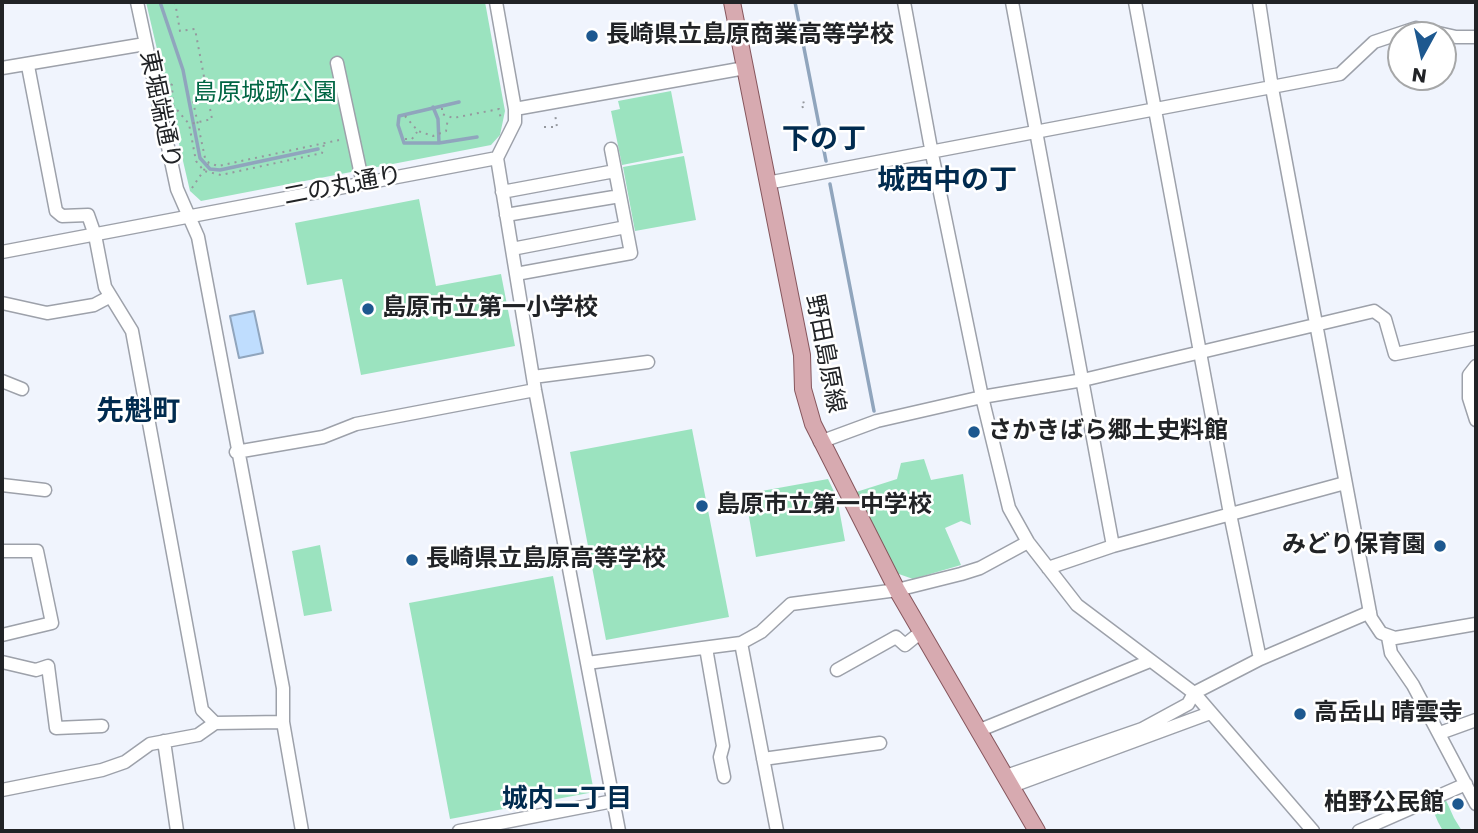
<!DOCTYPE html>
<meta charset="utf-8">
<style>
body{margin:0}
#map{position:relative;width:1478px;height:833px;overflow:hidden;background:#f0f4fd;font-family:Poppins,sans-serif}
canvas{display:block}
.frame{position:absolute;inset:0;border:4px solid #212326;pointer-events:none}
.north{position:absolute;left:1387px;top:21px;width:70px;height:70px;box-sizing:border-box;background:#fff;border:2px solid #a6a7a8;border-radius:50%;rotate:188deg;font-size:19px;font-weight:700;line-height:28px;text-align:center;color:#212326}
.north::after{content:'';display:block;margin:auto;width:24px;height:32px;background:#1d588f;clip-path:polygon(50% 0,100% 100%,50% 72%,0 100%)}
</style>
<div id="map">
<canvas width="1478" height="833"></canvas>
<div class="frame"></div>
<div class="north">N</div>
</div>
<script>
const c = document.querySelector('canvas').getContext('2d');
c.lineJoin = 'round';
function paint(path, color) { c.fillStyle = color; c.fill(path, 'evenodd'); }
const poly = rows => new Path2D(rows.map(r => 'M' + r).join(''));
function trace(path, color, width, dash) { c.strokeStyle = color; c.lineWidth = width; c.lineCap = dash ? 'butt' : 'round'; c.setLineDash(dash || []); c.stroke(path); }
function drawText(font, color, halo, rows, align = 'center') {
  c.font = font + ' Poppins,"Noto Sans JP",sans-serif'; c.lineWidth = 5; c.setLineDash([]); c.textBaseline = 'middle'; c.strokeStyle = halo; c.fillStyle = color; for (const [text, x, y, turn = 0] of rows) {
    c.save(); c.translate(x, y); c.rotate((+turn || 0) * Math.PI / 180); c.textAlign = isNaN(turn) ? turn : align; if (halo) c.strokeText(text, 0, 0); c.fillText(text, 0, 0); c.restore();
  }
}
paint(poly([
 [146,2,485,2,505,111,500,135,491,145,201,201,190,191],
 [671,91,683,153,622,165,611,111,620,109,618,101],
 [684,156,696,220,635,231,623,167],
 [419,199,436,286,501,274,515,346,361,375,342,279,307,285,295,223],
 [692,429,729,617,606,640,570,452],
 [924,459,931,480,963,474,971,525,961,521,945,528,961,565,913,579,896,573,853,493,897,479,901,463],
 [828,479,837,498,845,541,756,557,745,494],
 [320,545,332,611,304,616,292,551],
 [553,576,594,792,450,819,409,603],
 [1445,798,1454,818,1462,831,1443,831,1438,822,1430,803]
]), '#9be3bf');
const water = poly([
 [254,311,263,353,239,358,230,316,254,311]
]);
paint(water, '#bfddfe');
trace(water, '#90a5bd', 2);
trace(poly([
 [160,2,183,70,200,158,210,169,220,170,318,149],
 [795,2,826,161],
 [459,102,399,116,398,125,404,143,439,143,477,137],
 [433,107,438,119,439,143],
 [830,184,874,411]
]), '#90a5bd', 3.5);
const minor = poly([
 [137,2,177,189,198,237,283,688,283,722,302,831],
 [496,2,515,109,515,122,497,158,535,390,619,831],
 [904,2,932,154,982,397,1009,508,1028,542,1077,605,1194,693,1313,831],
 [1012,2,1113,546],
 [1135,2,1230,514,1260,659],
 [1259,2,1272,88,1371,618,1381,633,1395,638,1476,624],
 [337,63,363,184],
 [28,66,56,211,62,216,88,215,95,235,105,287,132,331,202,710,215,723],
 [2,68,145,44],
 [515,109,745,68],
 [767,183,1340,74,1374,42,1416,28,1456,37,1476,37],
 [502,192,615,171],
 [506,215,620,196],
 [512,249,626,227],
 [2,252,497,158],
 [516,274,631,253,611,149],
 [2,303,47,313,94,305,109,297],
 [1476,366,1469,375,1469,398,1476,420],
 [533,377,648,362],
 [2,381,22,389],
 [820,442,877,421,982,397,1083,380,1374,311,1385,319,1395,354,1476,338],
 [236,452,323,437,356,424,535,390],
 [2,485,45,490],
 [2,551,37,551,52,623,2,635],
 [1048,568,1113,546,1345,483],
 [1388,637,1391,653,1413,685,1476,804],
 [741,643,777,831],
 [706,648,723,746,720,757,724,777],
 [2,662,36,670,48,666,56,728,102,726],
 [587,663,741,643,761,632,791,604,897,590,961,574,980,568,1028,542],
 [837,670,896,637,905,645,921,632],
 [980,730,1150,661],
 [1440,733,1476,720],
 [164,741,177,831],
 [763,759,880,743],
 [1006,776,1142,729,1188,704,1194,693,1260,659,1370,612],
 [1012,786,1210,713],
 [2,790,102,770,125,762,150,744,198,735,215,723,283,722],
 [459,831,613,801],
 [1359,831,1466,784]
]);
const major = poly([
 [732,2,802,355,803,389,813,424,897,590,1037,831]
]);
trace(minor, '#9da1aa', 15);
trace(major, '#86565d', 18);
trace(poly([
 [175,2,180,31,195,29,212,119,190,124],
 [166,79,172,85,173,105,189,124,196,161,204,171,221,175,322,153,324,144],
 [193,101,205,158,209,163,218,166,339,140],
 [442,108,442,114,453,118,499,109,501,120],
 [803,108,801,103,809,101],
 [405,116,418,131,433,136,446,131,448,118],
 [544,127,557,127,555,114],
 [405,139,412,139,417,132],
 [192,188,208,164]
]), '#95989e', 2, [2, 5]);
trace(minor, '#fff', 12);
trace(major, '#d7aab0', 16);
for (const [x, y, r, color] of [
 [592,36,7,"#1d588f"],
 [368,309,7,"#1d588f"],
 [974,432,7,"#1d588f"],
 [702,506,7,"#1d588f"],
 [1440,546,7,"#1d588f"],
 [412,560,7,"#1d588f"],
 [1300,714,7,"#1d588f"],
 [1458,804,7,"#1d588f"]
]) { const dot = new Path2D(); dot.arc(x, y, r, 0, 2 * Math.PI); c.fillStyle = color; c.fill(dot); trace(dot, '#fff', 2.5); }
drawText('bold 24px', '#212326', '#fff', [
 ["長崎県立島原商業高等学校",606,36],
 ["島原市立第一小学校",382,309],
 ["さかきばら郷土史料館",988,432],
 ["島原市立第一中学校",716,506],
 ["みどり保育園",1426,546,"right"],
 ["長崎県立島原高等学校",426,560],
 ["高岳山 晴雲寺",1314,714],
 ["柏野公民館",1444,804,"right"]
], 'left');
drawText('24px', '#006543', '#fff', [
 ["島原城跡公園",265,94]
]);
drawText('24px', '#212326', '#fff', [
 ["東堀端通り",159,110,78],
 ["二の丸通り",343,187,-11],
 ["野田島原線",824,354,79]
]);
drawText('bold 26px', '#012b4f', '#fff', [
 ["城内二丁目",567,800]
]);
drawText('bold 28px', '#012b4f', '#fff', [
 ["下の丁",824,141],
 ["城西中の丁",947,182],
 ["先魁町",138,413]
]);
</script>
